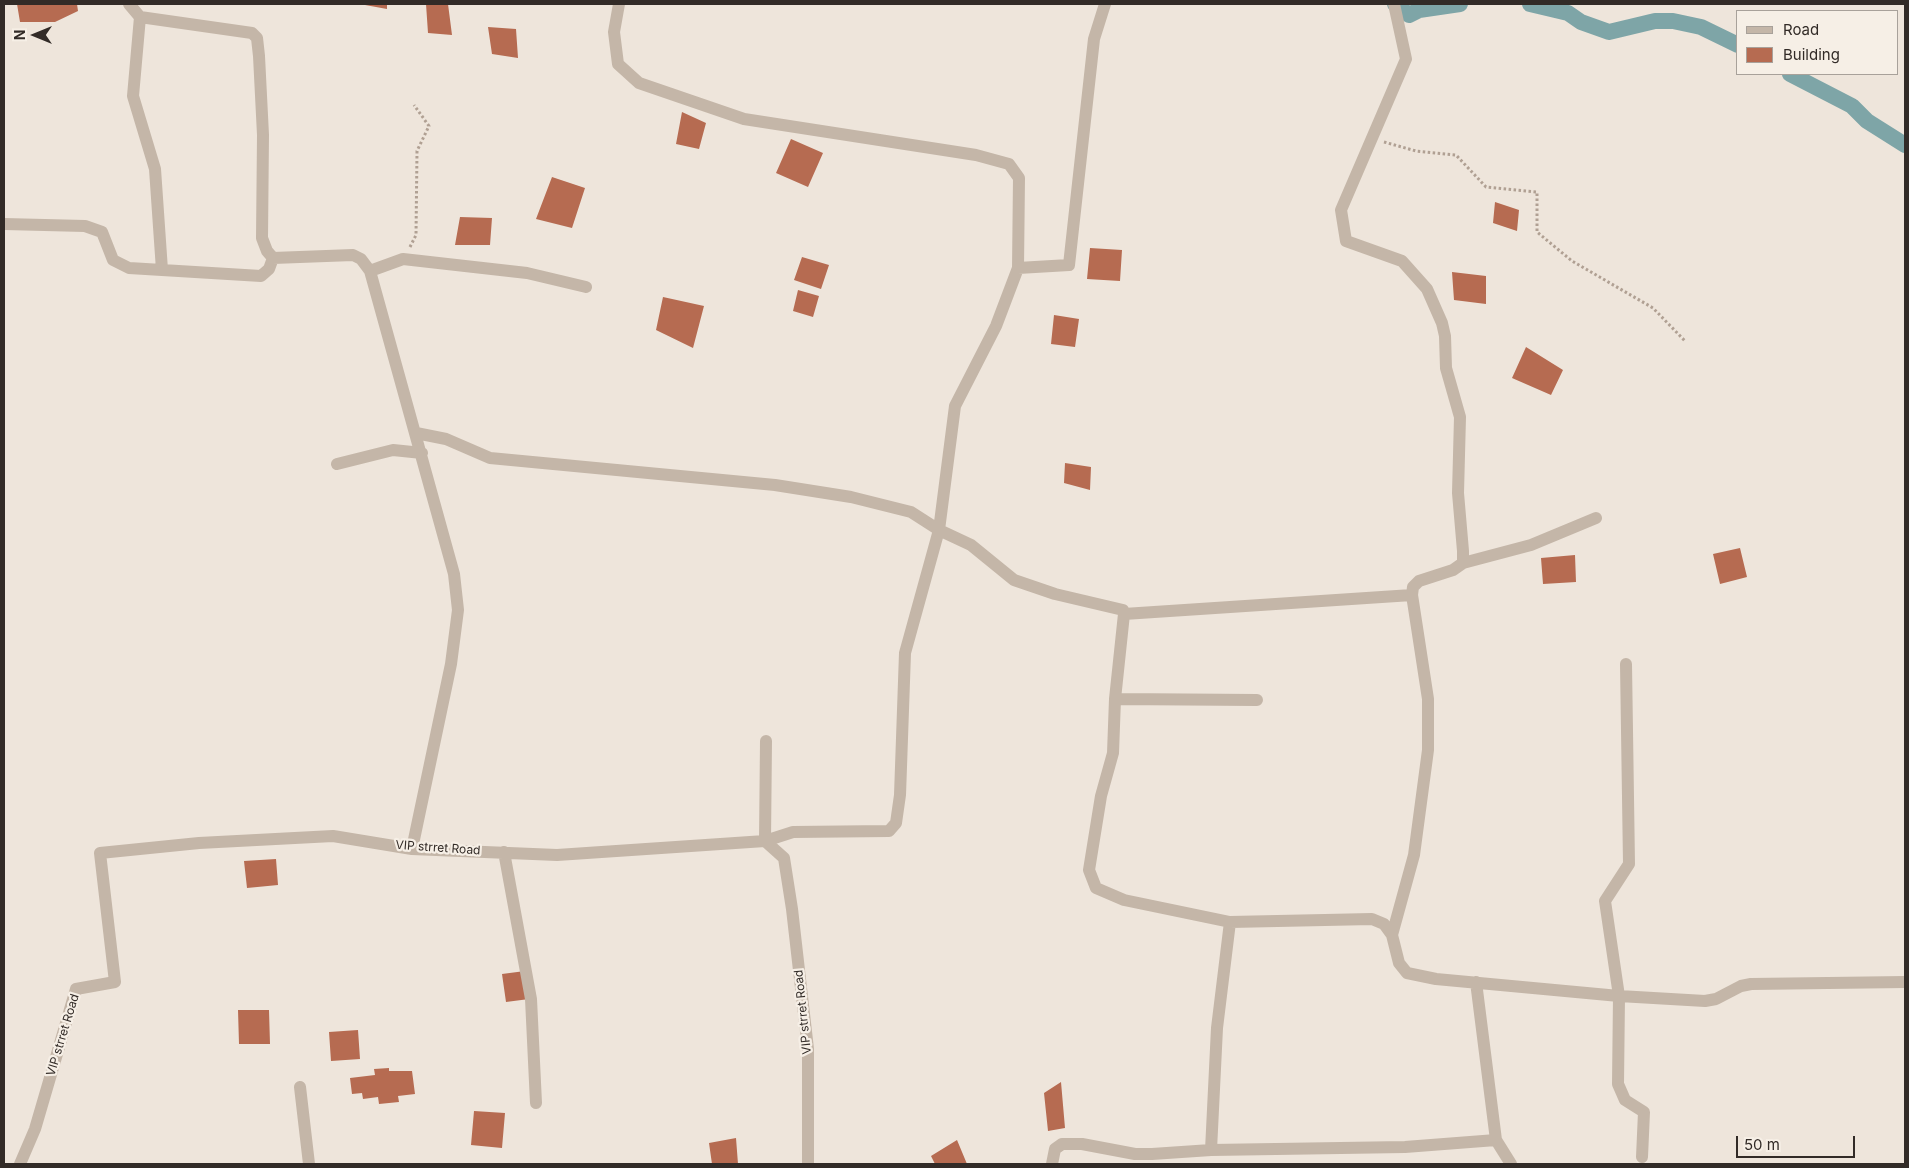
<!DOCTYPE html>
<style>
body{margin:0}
#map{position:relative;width:1909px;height:1168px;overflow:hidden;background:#eee5db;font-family:Inter,sans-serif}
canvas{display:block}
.frame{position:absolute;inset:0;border:5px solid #322b27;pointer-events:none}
.legend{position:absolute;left:1736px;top:10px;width:162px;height:65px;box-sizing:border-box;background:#f6efe6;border:1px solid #a8a19a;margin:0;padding:6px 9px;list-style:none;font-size:15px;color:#322b27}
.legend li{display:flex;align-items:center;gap:10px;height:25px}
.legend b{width:25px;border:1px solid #a8a19a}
.north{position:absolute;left:10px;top:10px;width:50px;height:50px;-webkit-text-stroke:4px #f6efe6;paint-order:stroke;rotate:270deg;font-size:14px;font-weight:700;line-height:20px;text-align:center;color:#322b27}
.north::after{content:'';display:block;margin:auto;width:18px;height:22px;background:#322b27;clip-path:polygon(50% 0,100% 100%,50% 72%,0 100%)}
.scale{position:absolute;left:1736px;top:1136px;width:119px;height:22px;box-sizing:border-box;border:2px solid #322b27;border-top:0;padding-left:6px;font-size:15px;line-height:18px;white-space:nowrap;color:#322b27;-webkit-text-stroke:4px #f6efe6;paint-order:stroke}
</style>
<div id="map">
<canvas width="1909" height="1168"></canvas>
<div class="frame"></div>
<ul class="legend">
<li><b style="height:6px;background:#c4b6a8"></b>Road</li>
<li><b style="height:14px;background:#b66b51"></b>Building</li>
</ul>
<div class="north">N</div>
<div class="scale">50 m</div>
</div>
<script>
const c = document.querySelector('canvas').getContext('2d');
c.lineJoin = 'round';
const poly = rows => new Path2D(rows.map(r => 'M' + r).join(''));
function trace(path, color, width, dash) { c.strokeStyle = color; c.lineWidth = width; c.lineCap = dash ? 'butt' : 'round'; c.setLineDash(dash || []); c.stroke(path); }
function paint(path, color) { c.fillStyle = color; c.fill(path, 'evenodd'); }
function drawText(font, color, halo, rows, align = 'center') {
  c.font = font + ' Inter,sans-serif'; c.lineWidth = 4.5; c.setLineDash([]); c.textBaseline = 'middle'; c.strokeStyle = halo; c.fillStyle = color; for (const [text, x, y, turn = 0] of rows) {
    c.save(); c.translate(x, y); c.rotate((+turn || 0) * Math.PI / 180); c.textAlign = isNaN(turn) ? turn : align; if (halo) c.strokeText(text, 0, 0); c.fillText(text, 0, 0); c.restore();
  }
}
trace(poly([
 [1395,4,1409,15,1419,10,1460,4],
 [1530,4,1568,13,1581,22,1609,32,1655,21,1673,21,1701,27,1738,45],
 [1790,74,1852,106,1867,121,1905,145]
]), '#7ea5a7', 16);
paint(poly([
 [17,4,77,4,78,11,55,22,20,22],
 [387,4,387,9,365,5,365,4],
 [426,4,448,4,452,35,428,33],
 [488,27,516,29,518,58,492,54],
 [682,112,706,123,699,149,676,144],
 [791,139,823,153,808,187,776,173],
 [552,177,585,188,572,228,536,219],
 [1495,202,1519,210,1517,231,1493,223],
 [460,217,492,218,490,245,455,245],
 [1090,248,1122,250,1120,281,1087,279],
 [802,257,829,265,821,289,794,280],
 [1452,272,1486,276,1486,304,1454,300],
 [798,290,819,296,813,317,793,311],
 [663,297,704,306,693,348,656,330],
 [1054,315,1079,319,1075,347,1051,344],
 [1526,347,1563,370,1551,395,1512,378],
 [1065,463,1091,467,1090,490,1064,483],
 [1740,548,1747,577,1720,584,1713,554],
 [1575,555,1576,582,1543,584,1541,558],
 [276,859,278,885,247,888,244,861],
 [525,971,529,999,506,1002,502,974],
 [238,1010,269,1010,270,1044,239,1044],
 [358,1030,360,1059,331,1061,329,1032],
 [389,1068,389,1071,412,1071,415,1094,398,1096,399,1102,379,1104,378,1097,363,1099,362,1093,352,1094,350,1078,375,1075,374,1069],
 [1061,1082,1065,1128,1048,1131,1044,1093],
 [474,1111,505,1113,502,1148,471,1145],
 [736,1138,738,1164,712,1164,709,1143],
 [957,1140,967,1164,935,1164,931,1156]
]), '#b66b51');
trace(poly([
 [1384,142,1416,151,1456,155,1486,187,1537,192,1537,232,1572,261,1653,308,1686,342],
 [410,247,416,235,417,151,429,126,414,105]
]), '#b0a093', 3, [2.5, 2.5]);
trace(poly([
 [129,4,140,17,252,33,257,38,259,56,263,135,262,238,267,251,273,258,353,255,361,259,370,271,454,574,458,610,451,664,412,849],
 [619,4,614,32,618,64,639,83,744,119,976,155,1009,164,1019,178,1018,268,996,326,955,406,939,530,905,653,900,795,896,823,889,831,793,832,765,841,766,741],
 [140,17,133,96,155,169,162,270],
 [4,224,85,226,102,232,113,260,129,268,261,276,269,269,273,258],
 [1018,268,1069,265,1094,39,1105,4],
 [370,271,403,259,527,273,586,287],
 [416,433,446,439,490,458,775,485,851,497,911,512,939,530,971,545,1014,580,1055,594,1123,610,1124,614,1115,699,1113,753,1101,796,1089,870,1096,888,1124,900,1230,922,1372,919,1384,924,1392,935,1399,963,1407,973,1436,979,1619,996,1705,1001,1716,999,1741,986,1751,984,1905,982],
 [337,464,393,450,422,453],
 [1463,563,1531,545,1596,518],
 [1124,614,1412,595],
 [1626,664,1629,864,1605,901,1619,996,1618,1084,1625,1100,1644,1112,1642,1157],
 [1115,699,1257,700],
 [504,852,531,999,536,1103],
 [1392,935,1414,855,1428,750,1428,699,1412,595,1413,587,1419,581,1453,570,1463,563,1463,551,1458,493,1460,417,1446,368,1445,336,1442,323,1427,289,1402,261,1346,241,1341,210,1406,59,1394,4],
 [1476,982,1496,1140,1511,1164],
 [300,1087,309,1164],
 [1211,1150,1217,1028,1230,922],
 [20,1164,35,1129,76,989,115,982,100,853,199,843,333,836,412,849,557,855,765,841,784,858,792,909,808,1049,808,1164],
 [1052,1164,1055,1149,1062,1144,1082,1144,1135,1154,1152,1154,1211,1150,1405,1147,1496,1140]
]), '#c4b6a8', 12);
drawText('12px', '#322b27', '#f6efe6', [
 ["VIP strret Road",438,848,4],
 ["VIP strret Road",803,1012,-96],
 ["VIP strret Road",63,1035,-73]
]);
</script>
